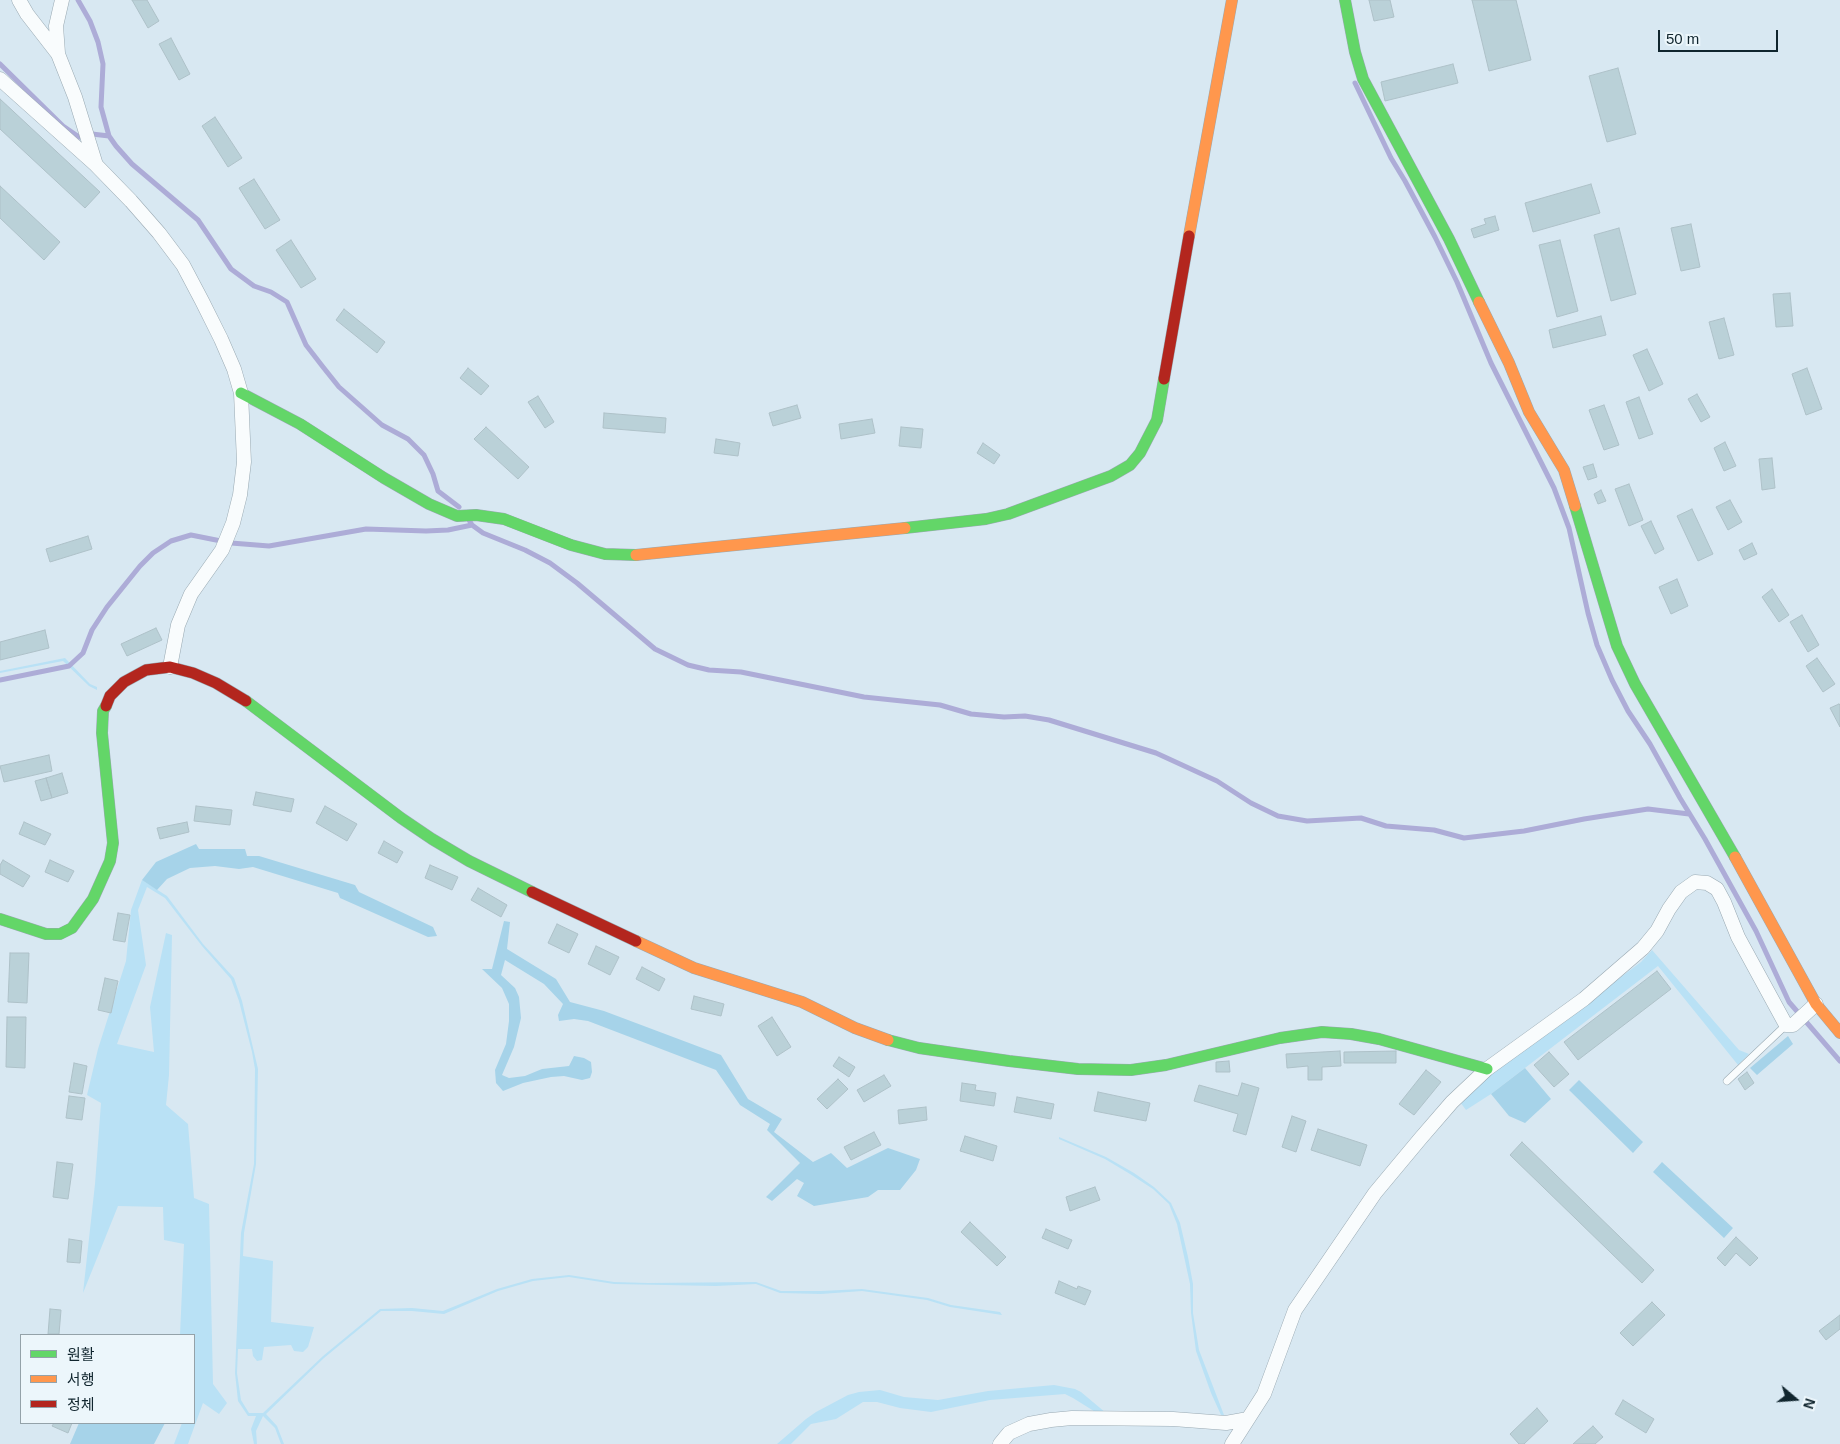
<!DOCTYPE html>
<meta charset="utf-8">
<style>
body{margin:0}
#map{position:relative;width:1840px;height:1444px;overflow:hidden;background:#d8e8f2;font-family:Arial,"Noto Sans KR",sans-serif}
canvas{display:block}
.legend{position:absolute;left:20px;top:1334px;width:175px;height:90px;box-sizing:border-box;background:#ecf6fb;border:1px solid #94a2a9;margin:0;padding:6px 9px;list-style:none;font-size:15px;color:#10252e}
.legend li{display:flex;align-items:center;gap:10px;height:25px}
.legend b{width:25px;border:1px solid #94a2a9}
.north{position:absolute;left:1770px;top:1374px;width:50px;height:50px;-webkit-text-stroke:4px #ecf6fb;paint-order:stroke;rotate:108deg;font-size:14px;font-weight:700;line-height:20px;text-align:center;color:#10252e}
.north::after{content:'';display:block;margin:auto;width:18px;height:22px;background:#10252e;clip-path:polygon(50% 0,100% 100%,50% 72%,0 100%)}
.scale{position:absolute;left:1658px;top:30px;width:120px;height:22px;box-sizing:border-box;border:2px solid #10252e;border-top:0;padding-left:6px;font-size:15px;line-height:18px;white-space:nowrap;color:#10252e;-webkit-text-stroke:4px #ecf6fb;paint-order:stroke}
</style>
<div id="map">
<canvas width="1840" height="1444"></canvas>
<ul class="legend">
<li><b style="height:6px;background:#63d668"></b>원활</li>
<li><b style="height:6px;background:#ff974d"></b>서행</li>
<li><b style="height:6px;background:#b3261e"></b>정체</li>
</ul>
<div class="north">N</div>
<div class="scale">50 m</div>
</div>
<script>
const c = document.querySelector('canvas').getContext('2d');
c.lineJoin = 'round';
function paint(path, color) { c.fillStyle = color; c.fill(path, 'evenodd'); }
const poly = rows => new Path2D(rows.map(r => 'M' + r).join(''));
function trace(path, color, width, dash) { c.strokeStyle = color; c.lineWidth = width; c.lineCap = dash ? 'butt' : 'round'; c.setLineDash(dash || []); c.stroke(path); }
paint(poly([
 [65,658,90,684,97,687,97,690,89,686,63,661,0,673,0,671],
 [142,880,167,896,203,944,234,978,242,1001,258,1069,256,1164,244,1233,243,1256,273,1261,271,1322,314,1327,308,1347,303,1352,294,1351,291,1345,264,1347,262,1360,257,1361,253,1356,252,1349,238,1349,237,1373,241,1400,249,1413,263,1413,323,1356,380,1309,412,1308,443,1311,497,1289,532,1279,569,1275,614,1282,648,1283,756,1282,781,1291,821,1291,862,1289,928,1298,951,1305,1000,1312,1002,1315,950,1307,927,1300,862,1291,821,1294,780,1293,756,1284,716,1286,614,1284,569,1277,533,1281,498,1291,444,1314,412,1311,381,1311,324,1358,266,1414,277,1426,284,1444,281,1444,275,1428,263,1416,256,1431,257,1444,254,1444,251,1429,256,1416,248,1416,238,1401,235,1373,241,1233,254,1164,255,1069,252,1052,239,1001,231,979,202,946,165,898,147,887,138,910,146,965,117,1044,154,1052,150,1007,166,933,172,935,169,1075,166,1105,188,1124,194,1198,209,1204,213,1384,227,1403,219,1414,203,1403,188,1444,174,1444,182,1423,194,1423,194,1394,195,1390,194,1390,194,1335,180,1335,184,1244,164,1240,163,1207,118,1206,83,1293,95,1184,101,1103,87,1095,98,1049,126,961,131,910],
 [1652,950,1739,1050,1749,1054,1738,1065,1658,966,1491,1094,1466,1110,1460,1102,1491,1074,1641,962],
 [1059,1137,1106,1157,1134,1173,1154,1187,1171,1203,1180,1223,1188,1257,1193,1284,1193,1313,1199,1350,1224,1415,1221,1415,1211,1393,1196,1351,1191,1313,1190,1284,1177,1224,1169,1204,1153,1189,1130,1174,1105,1159,1059,1139],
 [1054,1385,1075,1389,1081,1392,1106,1413,1097,1413,1073,1398,1065,1394,990,1400,931,1412,900,1408,877,1402,863,1402,836,1419,811,1424,791,1444,777,1444,806,1419,816,1412,848,1395,859,1392,880,1390,904,1397,938,1400,988,1391]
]), '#b9e1f5');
paint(poly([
 [196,844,199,849,245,849,247,856,259,856,355,885,359,892,433,927,437,936,428,937,340,898,338,893,253,867,239,869,215,866,190,868,167,879,157,890,142,880,156,862],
 [504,921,510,922,507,949,556,979,570,1002,604,1011,721,1055,748,1099,782,1119,774,1132,813,1162,831,1153,847,1168,888,1148,920,1159,916,1170,900,1190,878,1190,868,1197,814,1206,797,1196,804,1183,797,1179,772,1201,766,1197,800,1163,767,1130,770,1124,740,1105,716,1070,588,1021,574,1019,559,1021,558,1015,563,1004,544,984,505,960,501,975,515,988,519,997,521,1018,514,1047,502,1075,509,1078,525,1076,542,1069,569,1066,574,1056,584,1058,591,1062,592,1072,590,1078,582,1080,564,1076,551,1077,523,1083,503,1091,496,1083,495,1070,506,1044,509,1021,509,1004,502,988,482,969,492,969],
 [1788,1036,1793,1044,1757,1075,1750,1068],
 [1525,1068,1551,1099,1525,1123,1509,1116,1491,1094],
 [1579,1080,1643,1142,1633,1153,1569,1090],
 [1662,1162,1733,1228,1724,1238,1653,1172],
 [79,1423,165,1423,154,1444,70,1444]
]), '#a6d3e9');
trace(poly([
 [78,0,90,21,98,42,103,64,101,107,109,136,116,146,132,164,198,220,231,269,254,286,271,292,287,302,306,345,323,367,339,387,382,425,408,439,424,455,433,474,438,491,459,507],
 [0,64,63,126,79,137],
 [1355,83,1391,158,1405,181,1435,237,1457,282,1491,363,1554,488,1569,528,1588,613,1597,645,1612,680,1628,711,1650,744,1680,798,1705,839,1756,931,1789,1002,1840,1061],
 [92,134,109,136],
 [469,520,472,525,483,533,525,550,550,563,577,583,655,649,688,665,709,670,741,672,864,697,940,705,971,714,1004,717,1025,716,1049,720,1156,753,1217,781,1251,803,1278,816,1307,821,1361,818,1386,826,1434,830,1464,838,1524,831,1584,819,1648,809,1689,814],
 [0,680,69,666,83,653,92,630,107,607,140,566,153,553,171,541,191,535,231,543,269,546,366,529,426,531,448,530,472,525]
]), '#adacd7', 5);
const building = poly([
 [132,0,147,0,159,21,148,28,132,0],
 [1369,0,1390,0,1394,17,1374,21,1369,0],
 [1472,0,1516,0,1531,60,1489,71,1472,0],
 [171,38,190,74,179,80,159,44,171,38],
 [1453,64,1458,83,1385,101,1381,82,1453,64],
 [1618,68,1636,134,1607,142,1589,76,1618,68],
 [0,99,100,192,85,208,0,129,0,99],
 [215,117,242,158,228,167,202,126,215,117],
 [254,179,280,220,265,229,239,188,254,179],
 [1591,184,1600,213,1533,232,1525,203,1591,184],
 [0,186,60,242,44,260,0,218,0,186],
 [1495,216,1499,230,1474,238,1471,229,1486,224,1484,219,1495,216],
 [1691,224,1700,267,1681,271,1671,228,1691,224],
 [1619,228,1636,294,1611,301,1594,235,1619,228],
 [291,240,316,279,301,288,276,250,291,240],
 [1560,240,1578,311,1557,317,1539,245,1560,240],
 [1790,293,1793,326,1776,327,1773,294,1790,293],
 [344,309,385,342,377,353,336,320,344,309],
 [1601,316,1606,335,1553,348,1549,330,1601,316],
 [1724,318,1734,355,1719,359,1709,322,1724,318],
 [1647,349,1663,384,1649,391,1633,355,1647,349],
 [468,368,489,386,481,395,460,378,468,368],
 [1807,368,1822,409,1806,415,1792,374,1807,368],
 [1697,394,1710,417,1701,422,1688,399,1697,394],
 [538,396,554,422,545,428,528,402,538,396],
 [1639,397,1653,434,1639,439,1626,402,1639,397],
 [797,405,801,418,773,426,769,413,797,405],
 [1604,405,1619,445,1604,450,1589,410,1604,405],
 [604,413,666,418,665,433,603,428,604,413],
 [872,419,875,433,841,439,839,424,872,419],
 [486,427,529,467,518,479,474,439,486,427],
 [901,427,923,429,921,448,899,446,901,427],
 [716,439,740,443,738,456,714,453,716,439],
 [1725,442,1736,466,1724,471,1714,448,1725,442],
 [983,443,1000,455,994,464,977,453,983,443],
 [1772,458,1775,488,1762,490,1759,459,1772,458],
 [1593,464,1597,477,1588,480,1583,467,1593,464],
 [1629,484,1643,520,1629,526,1615,489,1629,484],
 [1601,490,1606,501,1598,504,1594,494,1601,490],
 [1730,500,1742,522,1728,530,1716,507,1730,500],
 [1692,509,1713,554,1698,561,1677,516,1692,509],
 [1651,521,1664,549,1655,554,1641,526,1651,521],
 [88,536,92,549,50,562,46,549,88,536],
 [1752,543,1757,554,1744,560,1739,550,1752,543],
 [1677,579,1688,606,1671,614,1659,587,1677,579],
 [1772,589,1789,615,1779,622,1762,597,1772,589],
 [1802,615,1819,645,1808,652,1790,622,1802,615],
 [156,628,162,640,127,656,121,644,156,628],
 [45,630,49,648,0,660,0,642,45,630],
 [1817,658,1835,684,1823,692,1806,666,1817,658],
 [1839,704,1840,705,1840,727,1830,708,1839,704],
 [49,755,52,771,4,782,0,766,49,755],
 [62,773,68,793,52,798,46,778,62,773],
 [46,778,52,798,41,801,35,781,46,778],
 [256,792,294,799,291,812,253,805,256,792],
 [196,806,232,810,230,825,194,821,196,806],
 [325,806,357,824,347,841,316,823,325,806],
 [24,822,51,834,45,845,19,834,24,822],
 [187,822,189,832,160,839,157,828,187,822],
 [384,841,403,852,397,863,378,853,384,841],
 [3,860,30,876,23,887,0,874,0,865,3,860],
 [50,860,74,871,68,882,45,872,50,860],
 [430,865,458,877,452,890,425,878,430,865],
 [478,888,507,905,501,917,471,900,478,888],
 [118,913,130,915,125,942,113,940,118,913],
 [557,924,578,934,569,953,548,943,557,924],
 [596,946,619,957,610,975,588,964,596,946],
 [10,953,29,953,27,1003,8,1002,10,953],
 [642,967,665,979,659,991,636,979,642,967],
 [1657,971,1671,989,1578,1060,1564,1042,1657,971],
 [105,978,118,981,111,1013,98,1010,105,978],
 [694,996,724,1004,721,1016,691,1009,694,996],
 [7,1017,26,1017,25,1068,6,1067,7,1017],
 [772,1017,791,1047,777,1056,758,1026,772,1017],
 [1340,1051,1341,1066,1322,1067,1322,1080,1308,1080,1308,1066,1287,1068,1286,1054,1340,1051],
 [1396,1051,1396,1063,1344,1063,1344,1052,1396,1051],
 [1549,1052,1569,1074,1554,1087,1534,1065,1549,1052],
 [839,1057,855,1067,849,1077,833,1066,839,1057],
 [1229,1061,1230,1072,1216,1072,1216,1062,1229,1061],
 [74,1063,87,1066,82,1094,69,1092,74,1063],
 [1426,1070,1441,1082,1414,1115,1399,1104,1426,1070],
 [1747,1072,1754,1083,1745,1090,1738,1079,1747,1072],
 [884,1075,891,1086,864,1102,857,1090,884,1075],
 [838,1079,848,1089,827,1109,817,1099,838,1079],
 [962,1083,976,1085,975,1090,996,1093,994,1106,960,1101,962,1083],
 [1242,1083,1259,1088,1246,1135,1233,1131,1238,1114,1194,1101,1199,1085,1238,1096,1242,1083],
 [1098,1092,1150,1103,1146,1121,1094,1111,1098,1092],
 [69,1096,85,1098,82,1120,66,1118,69,1096],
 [1017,1097,1054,1104,1051,1119,1014,1112,1017,1097],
 [926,1107,927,1120,899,1124,898,1110,926,1107],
 [1292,1116,1306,1121,1296,1152,1282,1147,1292,1116],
 [1318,1129,1367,1145,1360,1166,1311,1150,1318,1129],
 [874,1132,881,1145,851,1160,844,1147,874,1132],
 [965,1136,997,1146,993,1161,960,1151,965,1136],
 [1522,1142,1654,1270,1642,1283,1510,1155,1522,1142],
 [57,1162,73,1164,68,1199,53,1197,57,1162],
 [1095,1187,1100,1200,1070,1211,1066,1197,1095,1187],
 [970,1222,1006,1257,997,1266,961,1232,970,1222],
 [1046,1229,1072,1240,1068,1249,1042,1238,1046,1229],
 [1736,1237,1758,1258,1750,1266,1736,1253,1725,1266,1717,1258,1736,1237],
 [69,1239,82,1241,80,1263,67,1262,69,1239],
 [1059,1281,1077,1289,1078,1286,1091,1291,1085,1305,1055,1293,1059,1281],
 [1652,1302,1665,1315,1633,1346,1620,1333,1652,1302],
 [50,1309,61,1310,59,1334,48,1334,50,1309],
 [1840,1315,1840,1329,1826,1340,1819,1331,1840,1315],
 [1623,1400,1654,1419,1646,1433,1615,1414,1623,1400],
 [1537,1408,1548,1421,1524,1444,1519,1444,1510,1434,1537,1408],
 [54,1423,72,1423,68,1433,52,1426,54,1423],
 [1593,1426,1603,1437,1595,1444,1573,1444,1593,1426]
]);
paint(building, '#bad1d8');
trace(building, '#aec1c8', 1);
const lane = poly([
 [1727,1081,1786,1025]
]);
const street = poly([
 [19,0,27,14,58,54,75,97,96,165],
 [58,53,56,26,62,0],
 [0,79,96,165,131,201,159,233,183,265,202,301,221,339,234,369,241,393,244,462,240,495,233,523,222,550,191,594,178,625,170,667],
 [1000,1444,1009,1433,1029,1424,1051,1420,1072,1418,1173,1419,1226,1423,1248,1419],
 [1232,1444,1264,1394,1295,1310,1375,1193,1420,1139,1452,1102,1487,1069,1584,999,1643,948,1657,931,1669,909,1681,892,1695,882,1707,883,1717,889,1724,902,1738,937,1786,1025,1793,1025,1816,1004]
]);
const fast = poly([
 [1345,0,1355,52,1363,79,1449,239,1479,302],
 [241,393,300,424,384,478,429,504,457,516,476,515,504,519,571,545,605,554,636,555],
 [1575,506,1617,646,1635,684,1735,857],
 [905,528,986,519,1008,514,1111,476,1130,465,1140,453,1157,420,1164,379],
 [246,701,401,818,432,839,469,861,532,892],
 [0,919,46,934,60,934,72,928,93,899,110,861,113,843,102,733,103,711,106,706],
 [888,1040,919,1048,1009,1061,1078,1069,1131,1070,1166,1065,1280,1038,1322,1032,1351,1034,1379,1039,1487,1069]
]);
const slow = poly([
 [1189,236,1232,0],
 [1479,302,1509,363,1529,412,1564,470,1575,506],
 [636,555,905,528],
 [1735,857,1816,1004,1840,1033],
 [636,941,694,968,802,1002,855,1028,888,1040]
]);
const jam = poly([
 [1164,379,1189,236],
 [106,706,110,696,124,682,146,670,170,667,193,673,216,683,246,701],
 [532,892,636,941]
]);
trace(lane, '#99a9b2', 8);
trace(street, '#99a9b2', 15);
trace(fast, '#99a9b2', 12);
trace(slow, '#99a9b2', 12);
trace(jam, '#99a9b2', 12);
trace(lane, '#f9fcfd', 7);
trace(street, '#f9fcfd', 14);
trace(fast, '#63d668', 11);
trace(slow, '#ff974d', 11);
trace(jam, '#b3261e', 11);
</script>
